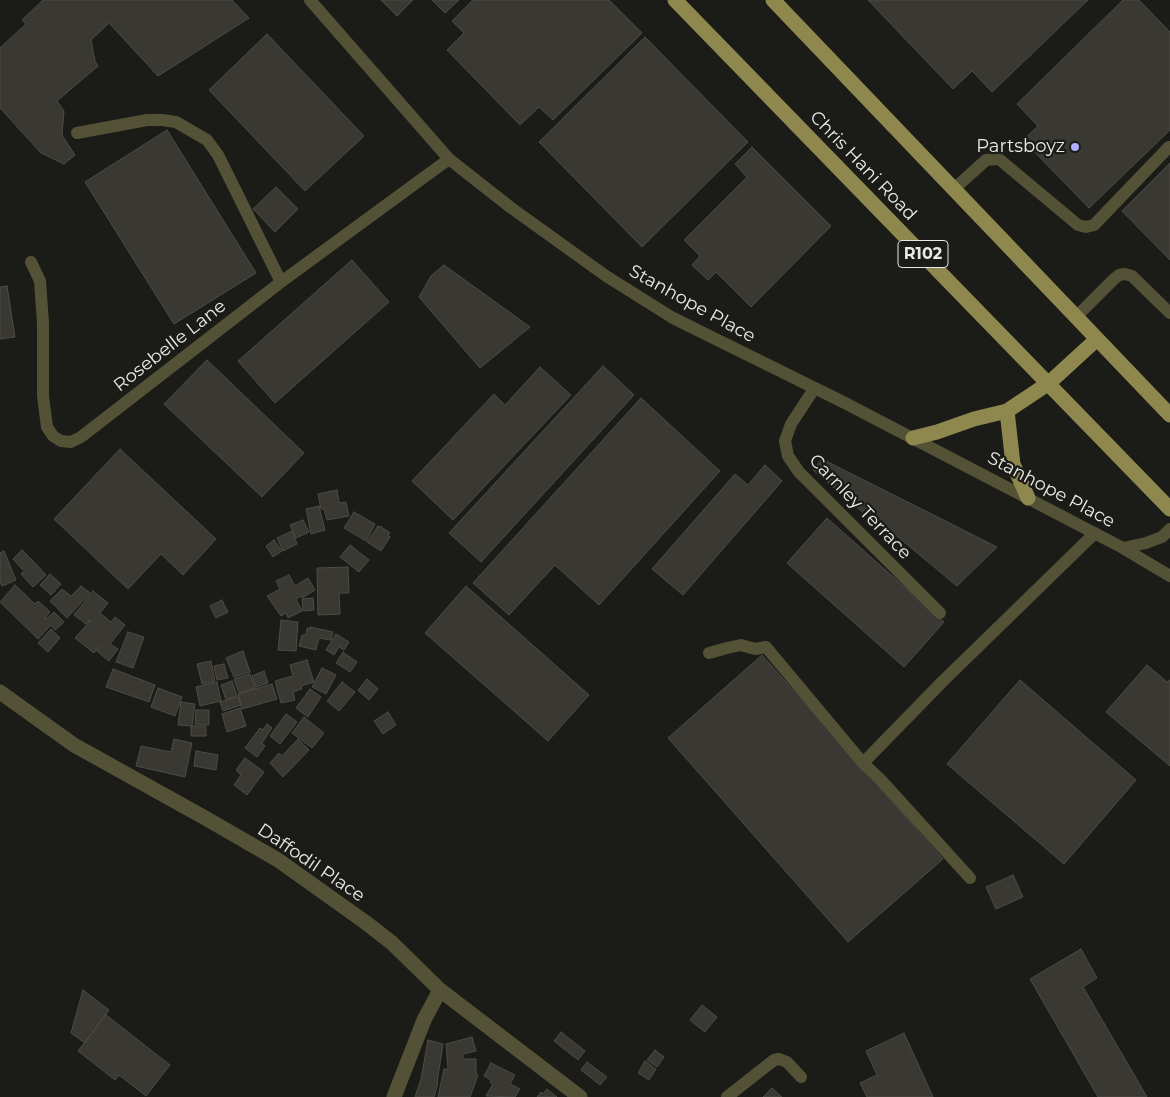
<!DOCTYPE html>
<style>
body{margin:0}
canvas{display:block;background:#1b1b17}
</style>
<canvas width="1170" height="1097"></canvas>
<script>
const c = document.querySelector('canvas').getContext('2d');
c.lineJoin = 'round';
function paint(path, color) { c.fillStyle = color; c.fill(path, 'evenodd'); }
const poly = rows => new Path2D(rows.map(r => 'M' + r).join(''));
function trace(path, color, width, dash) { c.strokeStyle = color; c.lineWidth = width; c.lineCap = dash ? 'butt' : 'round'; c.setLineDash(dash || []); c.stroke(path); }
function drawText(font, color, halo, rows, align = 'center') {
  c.font = font + ' Montserrat,sans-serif'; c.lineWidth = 4.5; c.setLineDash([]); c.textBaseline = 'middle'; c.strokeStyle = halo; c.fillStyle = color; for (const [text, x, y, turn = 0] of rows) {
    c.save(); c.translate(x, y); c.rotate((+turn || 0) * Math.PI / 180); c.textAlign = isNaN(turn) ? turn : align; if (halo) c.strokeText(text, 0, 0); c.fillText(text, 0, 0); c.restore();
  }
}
const building = poly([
 [43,0,232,0,249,18,158,76,109,23,91,40,95,61,98,66,57,101,64,111,62,135,75,155,64,164,41,153,0,108,0,48,26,24,22,20,43,0],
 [381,0,413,0,397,16,381,0],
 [432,0,459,0,445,13,432,0],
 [473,0,609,0,642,33,553,120,539,107,520,125,447,50,464,33,452,21,473,0],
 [868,0,1088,0,992,92,972,71,953,89,868,0],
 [1123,0,1139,0,1170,32,1170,130,1089,208,1023,140,1038,126,1017,104,1123,0],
 [267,34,364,136,305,191,209,90,267,34],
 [645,37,748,142,642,247,539,142,645,37],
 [167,130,256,273,174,324,85,182,167,130],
 [752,147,831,226,751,307,716,272,708,280,692,265,700,256,684,240,747,177,735,164,752,147],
 [1170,163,1170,260,1122,211,1170,163],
 [276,187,298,209,275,232,253,209,276,187],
 [352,260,389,302,275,403,238,361,352,260],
 [444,265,530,327,480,368,419,297,431,276,444,265],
 [7,286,15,337,0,339,0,287,7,286],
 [207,360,304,453,262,497,164,404,207,360],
 [603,366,634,395,481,562,449,533,603,366],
 [540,367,571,395,453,520,412,481,494,394,505,405,540,367],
 [641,398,720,471,599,605,555,565,509,615,473,583,641,398],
 [120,449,216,539,183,575,161,554,128,589,54,519,120,449],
 [822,459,997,547,957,586,868,512,866,515,813,470,822,459],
 [765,465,782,481,683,595,652,569,735,474,748,485,765,465],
 [337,490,339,503,346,502,349,516,327,520,324,509,321,509,318,494,337,490],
 [319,506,325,530,311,534,306,509,319,506],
 [354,512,375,524,366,541,344,528,354,512],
 [827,518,944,622,904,667,787,563,827,518],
 [303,520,309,532,296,538,290,525,303,520],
 [378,526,379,527,380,526,390,533,388,535,390,537,381,551,367,542,378,526],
 [292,531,297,544,283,551,277,538,292,531],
 [274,540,282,551,273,557,266,546,274,540],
 [350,545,369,560,359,572,340,557,350,545],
 [22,550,33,561,23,570,13,559,22,550],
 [4,551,16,580,2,586,0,582,0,553,4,551],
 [34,562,46,575,33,587,21,574,34,562],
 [348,567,349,593,339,593,340,614,318,615,317,568,348,567],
 [50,574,61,584,51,595,40,585,50,574],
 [289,575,295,586,308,578,315,590,302,598,301,596,296,599,302,611,288,618,286,613,281,616,267,596,280,589,276,581,289,575],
 [15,585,35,604,38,601,50,612,45,618,46,619,54,612,64,622,55,630,51,625,38,639,0,602,15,585],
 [81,586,90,593,67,618,50,601,62,589,71,596,81,586],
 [466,586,589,695,548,741,425,633,466,586],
 [93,591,108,603,100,613,111,622,115,617,125,625,110,644,118,649,109,661,97,651,100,648,99,647,94,653,75,638,91,620,90,620,86,624,74,615,93,591],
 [313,598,314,610,303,611,302,599,313,598],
 [222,600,228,612,216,618,210,606,222,600],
 [281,620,298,622,296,651,278,650,281,620],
 [310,627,333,632,331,640,319,638,316,650,299,646,302,635,306,635,307,628,310,629,310,627],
 [51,629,60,638,48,652,38,643,51,629],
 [128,632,144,637,133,668,116,662,128,632],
 [336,634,349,642,344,650,339,647,334,655,326,650,336,634],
 [243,651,250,672,234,677,226,658,243,651],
 [343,652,357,662,350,672,336,663,343,652],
 [762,655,943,859,848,942,668,738,762,655],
 [307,660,314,682,301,686,302,689,293,692,295,700,281,703,275,681,293,676,290,665,307,660],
 [211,661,215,681,202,684,197,664,211,661],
 [224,664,228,678,217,680,214,666,224,664],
 [1147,665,1167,682,1170,680,1170,766,1106,712,1147,665],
 [322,668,336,675,326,694,312,687,322,668],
 [113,669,155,685,149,702,106,687,113,669],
 [264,671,268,683,256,687,252,676,264,671],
 [250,674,255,688,239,693,234,679,250,674],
 [367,679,378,689,369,700,358,690,367,679],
 [1020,680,1136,780,1064,864,947,764,1020,680],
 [232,681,237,696,226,700,221,685,232,681],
 [217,682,221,701,200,706,196,687,217,682],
 [342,682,355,692,339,711,327,701,342,682],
 [272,684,277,699,242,709,238,694,272,684],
 [158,688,182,697,175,716,151,707,158,688],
 [310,689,321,697,308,717,296,708,310,689],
 [238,697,241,705,223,711,220,702,238,697],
 [181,702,195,704,192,726,178,725,181,702],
 [240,708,246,726,227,732,222,714,240,708],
 [196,710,209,710,209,725,195,724,196,710],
 [388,712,396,725,383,734,374,721,388,712],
 [286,714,297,722,280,744,270,736,286,714],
 [304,717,324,733,312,748,292,733,304,717],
 [267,724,272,728,262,743,265,746,257,757,245,748,260,728,263,730,267,724],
 [191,726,206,726,206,736,191,736,191,726],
 [174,739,192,743,185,777,136,766,141,746,171,752,174,739],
 [298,739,309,750,283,777,270,763,279,753,282,756,298,739],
 [196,751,218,755,216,770,194,766,196,751],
 [245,758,264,772,247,795,234,785,241,775,236,770,245,758],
 [1013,875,1023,897,996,909,986,887,1013,875],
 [1081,949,1097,978,1083,987,1147,1097,1098,1097,1030,979,1081,949],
 [83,990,109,1010,85,1043,71,1033,83,990],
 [702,1005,717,1017,705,1032,690,1020,702,1005],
 [106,1015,170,1065,146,1096,119,1075,115,1080,78,1051,106,1015],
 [561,1032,585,1051,578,1060,554,1041,561,1032],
 [904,1033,933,1097,867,1097,860,1083,877,1075,866,1051,904,1033],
 [472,1037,476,1051,463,1054,463,1059,476,1059,476,1074,478,1075,470,1097,438,1097,444,1069,448,1069,446,1044,472,1037],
 [428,1040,443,1044,437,1083,438,1083,434,1097,415,1097,421,1079,428,1040],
 [655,1050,664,1057,657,1067,647,1060,655,1050],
 [645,1061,656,1069,649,1080,638,1073,645,1061],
 [587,1062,607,1077,600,1085,581,1070,587,1062],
 [491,1063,515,1075,510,1084,520,1089,515,1097,486,1096,493,1084,490,1082,491,1080,484,1076,491,1063],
 [772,1088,782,1097,763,1097,772,1088],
 [547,1089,557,1097,537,1097,541,1092,543,1094,547,1089]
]);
paint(building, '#393833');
trace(building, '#4c4b46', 1);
trace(poly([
 [310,0,449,159,510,207,606,276,673,318,845,403,1123,548,1146,543,1162,537,1170,529],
 [77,133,147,120,162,120,176,122,207,140,218,155,281,282],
 [954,189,986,160,999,159,1078,225,1086,227,1094,225,1169,147],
 [31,262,40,281,43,323,43,396,47,427,53,436,61,441,71,442,81,437,281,282,449,159],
 [1076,317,1113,280,1119,275,1125,274,1132,276,1170,313],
 [814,389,791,424,785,441,788,456,799,472,940,613],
 [1123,548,1170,576],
 [709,653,727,648,741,645,755,649,766,647,863,763],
 [970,878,881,780,863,763,943,681,1095,533],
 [727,1097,774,1060,779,1059,787,1062,801,1077]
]), '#545236', 12);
trace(poly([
 [0,692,74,745,207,819,278,860,365,922,392,943,440,990,580,1097],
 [394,1097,424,1020,440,990]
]), '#545236', 15);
trace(poly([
 [675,0,1170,509],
 [773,0,1170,415],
 [1007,411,1013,464,1028,498],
 [913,438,937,432,974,419,1007,411,1049,383,1097,339]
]), '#8e884e', 15);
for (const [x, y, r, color] of [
 [1075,147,5,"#aeaefb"]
]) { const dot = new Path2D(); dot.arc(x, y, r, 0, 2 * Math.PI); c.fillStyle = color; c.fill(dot); trace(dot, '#1b1b17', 2); }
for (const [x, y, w] of [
 [923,254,50]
]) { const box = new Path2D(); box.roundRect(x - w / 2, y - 13.5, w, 27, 4); c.fillStyle = '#1b1b17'; c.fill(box); trace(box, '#e9e9e5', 1); }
drawText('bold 16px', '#e9e9e5', null, [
 ["R102",923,254]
]);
drawText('18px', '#e9e9e5', '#1b1b17', [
 ["Partsboyz",1065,147]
], 'right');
drawText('18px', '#e9e9e5', '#1b1b17', [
 ["Chris Hani Road",863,166,46],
 ["Stanhope Place",692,304,29],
 ["Rosebelle Lane",170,346,-38],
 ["Stanhope Place",1051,490,28],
 ["Carnley Terrace",860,507,46],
 ["Daffodil Place",311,863,34]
]);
</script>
